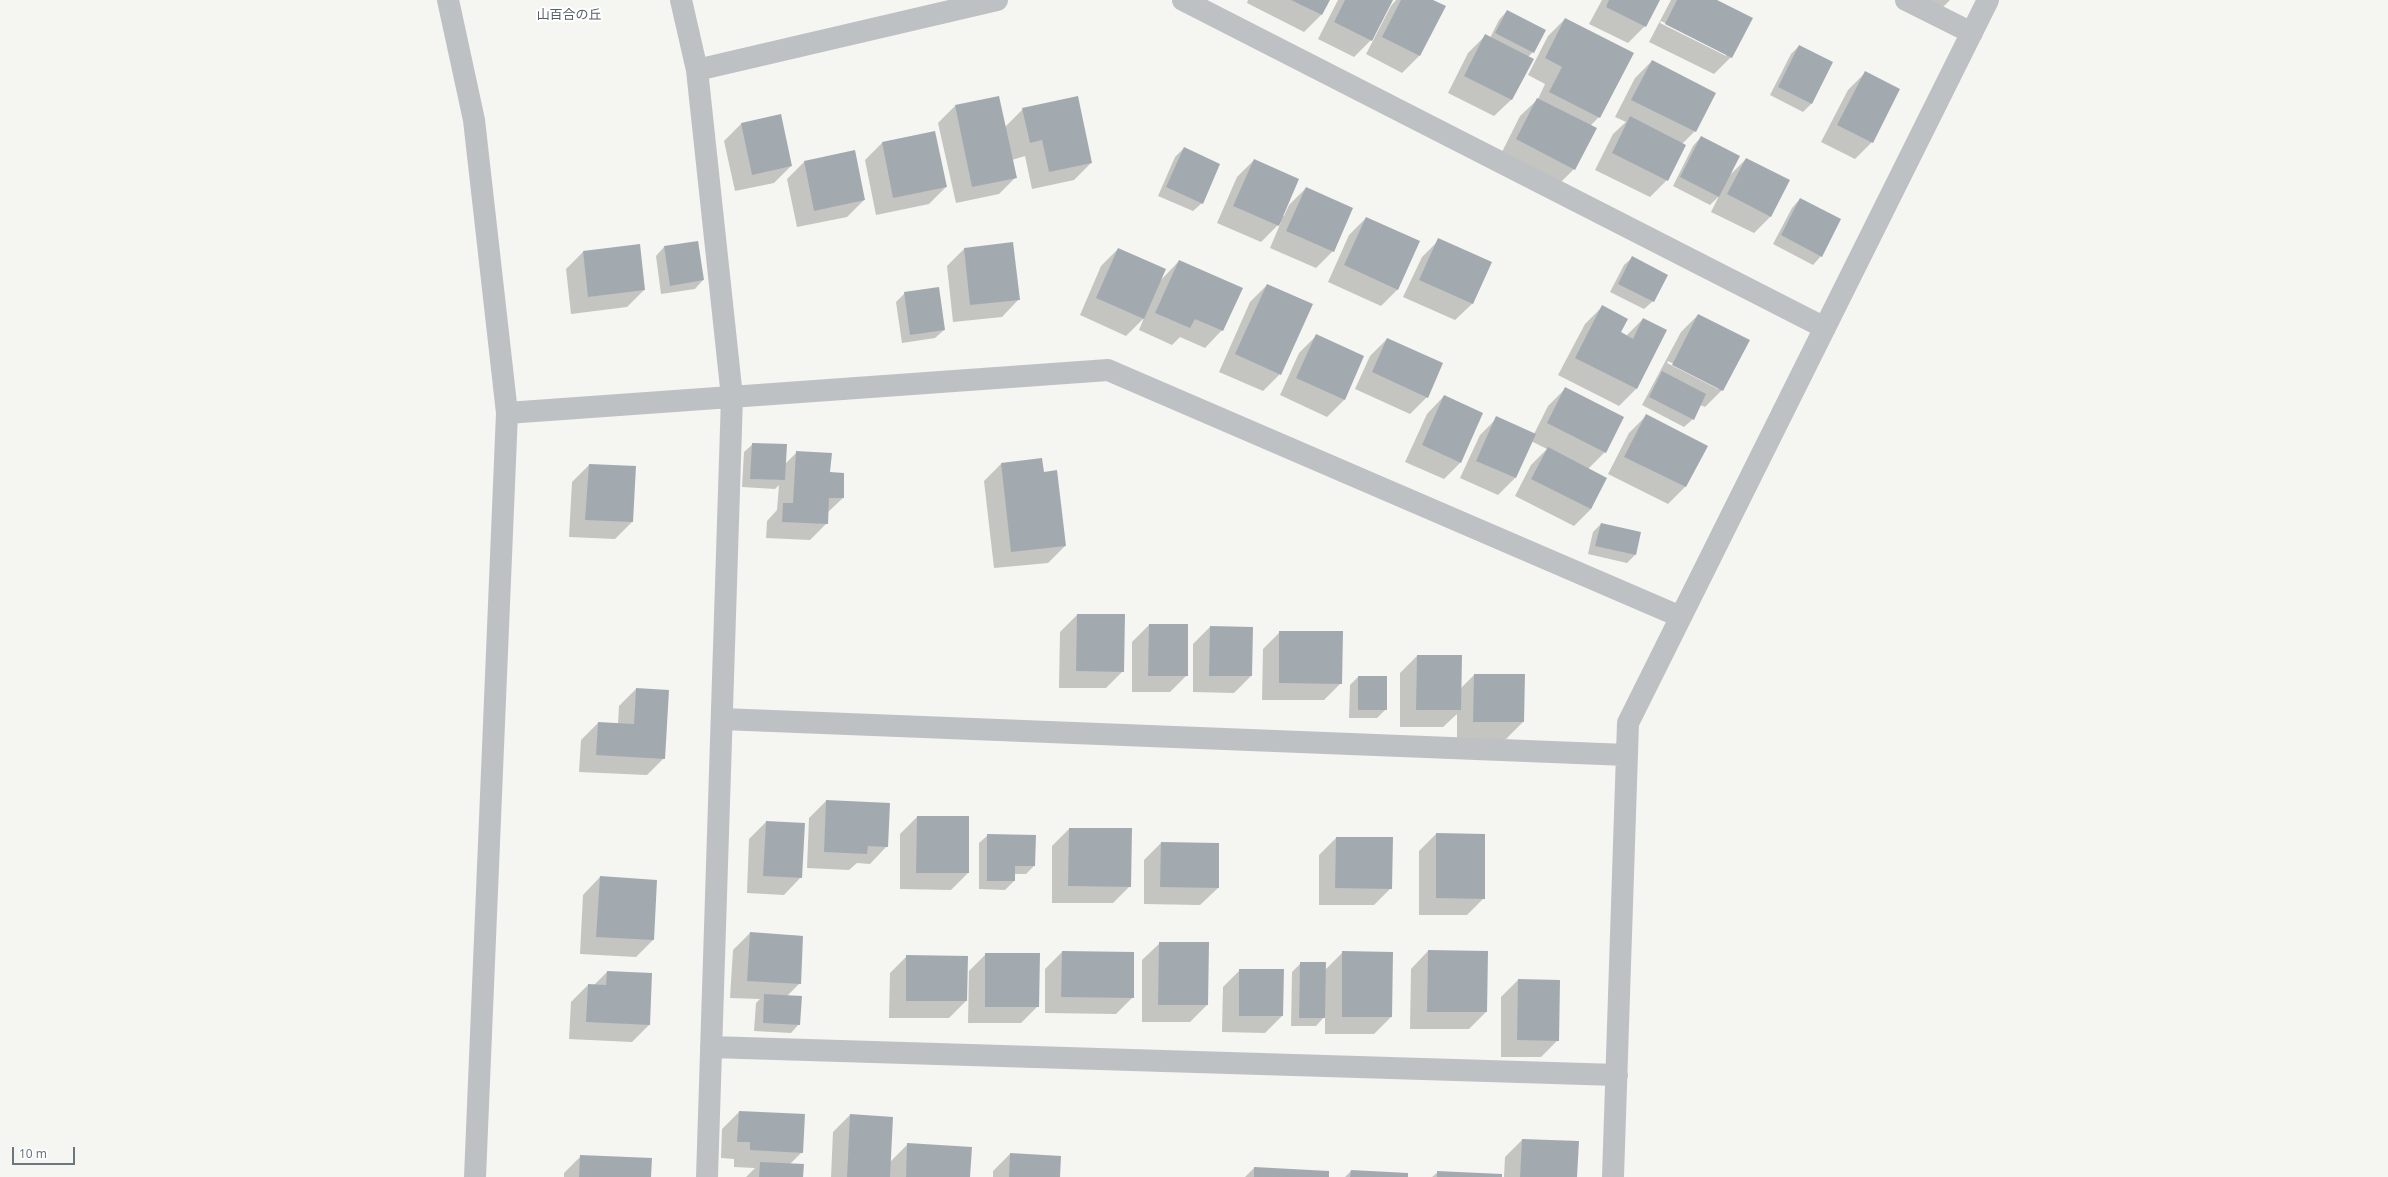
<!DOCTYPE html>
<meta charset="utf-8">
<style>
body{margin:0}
#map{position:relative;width:2388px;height:1177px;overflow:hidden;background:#f5f5f2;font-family:"Noto Sans",sans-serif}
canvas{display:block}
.scale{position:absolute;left:12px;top:1147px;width:63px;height:18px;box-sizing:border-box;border:2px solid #687780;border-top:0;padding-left:5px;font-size:12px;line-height:14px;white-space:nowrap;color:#687780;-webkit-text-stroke:3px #fff;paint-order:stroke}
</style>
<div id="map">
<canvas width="2388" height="1177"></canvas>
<div class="scale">10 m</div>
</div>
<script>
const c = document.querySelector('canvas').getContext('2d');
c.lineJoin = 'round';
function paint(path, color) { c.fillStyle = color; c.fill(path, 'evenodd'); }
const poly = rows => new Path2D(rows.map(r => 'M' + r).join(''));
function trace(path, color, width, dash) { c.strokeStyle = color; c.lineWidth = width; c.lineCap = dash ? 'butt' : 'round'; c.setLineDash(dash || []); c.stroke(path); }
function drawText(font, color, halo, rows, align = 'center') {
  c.font = font + ' "Noto Sans","Noto Sans JP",sans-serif'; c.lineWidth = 4; c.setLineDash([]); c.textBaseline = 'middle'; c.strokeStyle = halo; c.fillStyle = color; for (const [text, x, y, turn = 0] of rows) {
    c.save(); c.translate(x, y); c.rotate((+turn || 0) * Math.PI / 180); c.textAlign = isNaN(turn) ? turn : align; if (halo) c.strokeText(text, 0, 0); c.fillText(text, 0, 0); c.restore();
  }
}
paint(poly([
 [1248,0,1328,0,1321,15,1304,32,1247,3],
 [1338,0,1391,0,1371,40,1354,57,1318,39],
 [1396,0,1431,0,1445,7,1419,56,1402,73,1366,54,1391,6],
 [1602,0,1658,0,1645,26,1628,43,1589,24],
 [1671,0,1715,0,1731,57,1714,74,1649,42],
 [1661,21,1726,54,1726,56,1660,23],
 [1929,0,1950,0,1943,7],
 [1507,11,1533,52,1528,57,1512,99,1494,116,1448,93,1468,53,1485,36,1490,38,1499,20],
 [1565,19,1599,117,1590,126,1574,169,1557,186,1500,156,1520,116,1538,99,1545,84,1528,75,1548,36],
 [1799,46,1832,63,1811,104,1803,112,1770,95,1791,54],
 [1652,61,1695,131,1682,144,1667,180,1650,197,1595,170,1613,134,1626,122,1615,117,1635,78],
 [1865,73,1872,142,1855,159,1821,142,1848,90],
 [955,106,1005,127,1023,109,1091,163,1074,180,1032,189,1025,156,1012,160,1016,177,999,194,956,203,938,123],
 [780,115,791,166,774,183,735,191,724,141,741,124],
 [934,133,946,187,929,204,876,215,865,160,882,143],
 [1701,137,1728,177,1746,159,1771,216,1754,233,1711,212,1719,196,1710,205,1673,186,1693,146],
 [1184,148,1202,203,1193,211,1158,196,1175,157],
 [1254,160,1282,215,1284,216,1289,205,1306,188,1333,251,1316,268,1270,248,1281,222,1261,242,1217,223,1237,177],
 [804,162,864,200,847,217,797,227,787,179],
 [1800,199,1821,256,1813,265,1773,244,1792,208],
 [1366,218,1398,289,1381,306,1328,282,1349,235],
 [1439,240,1473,303,1455,320,1403,297,1422,257],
 [698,242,703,280,695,289,661,294,656,256,664,247],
 [639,245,644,290,627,307,571,314,566,269,583,252],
 [964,249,1019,299,1002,317,953,322,947,266],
 [1118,249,1160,281,1179,261,1222,330,1205,348,1180,337,1172,345,1139,330,1144,318,1126,336,1080,315,1101,266],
 [1633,257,1653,301,1644,309,1610,292,1624,265],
 [1267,285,1280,374,1263,391,1219,372,1250,302],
 [905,293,944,330,935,338,902,343,896,302],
 [1602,307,1620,333,1626,336,1643,319,1666,331,1636,389,1619,406,1558,375,1585,324],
 [1698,315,1722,390,1705,407,1700,405,1693,419,1684,427,1642,405,1681,332],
 [1668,361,1718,387,1718,389,1667,363],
 [1316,336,1363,357,1344,400,1327,417,1280,395,1299,353],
 [1387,339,1427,397,1410,414,1355,389,1370,356],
 [1565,389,1623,418,1605,452,1588,469,1606,478,1591,509,1574,526,1515,496,1531,465,1547,449,1531,441,1515,478,1498,495,1460,478,1480,435,1497,418,1534,434,1548,406],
 [1444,396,1461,462,1444,479,1405,462,1427,414],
 [1646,416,1707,446,1685,487,1668,504,1608,474,1629,433],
 [753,444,785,464,797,452,829,473,843,498,827,513,827,523,810,540,766,538,767,521,777,510,779,485,775,489,742,487,744,452],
 [1001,464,1043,473,1065,546,1048,563,994,568,984,481],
 [589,465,632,522,615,539,569,537,572,482],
 [1601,524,1635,555,1627,563,1588,554,1593,532],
 [1077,615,1123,671,1106,688,1059,688,1060,632],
 [1149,625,1187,675,1170,692,1132,692,1132,642],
 [1210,627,1251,676,1234,693,1193,692,1193,644],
 [1280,632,1341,683,1324,700,1262,700,1263,649],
 [1417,656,1461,688,1474,675,1524,675,1523,722,1506,739,1457,739,1457,714,1443,727,1400,727,1400,673],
 [1358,677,1386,709,1377,718,1349,718,1350,685],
 [636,689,664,758,647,775,579,772,581,740,598,723,618,724,619,706],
 [826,801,887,846,870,864,857,863,849,870,807,868,809,818],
 [917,817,968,873,951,890,900,889,900,834],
 [766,822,801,877,784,895,747,893,749,839],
 [1069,829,1130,886,1113,903,1052,903,1052,846],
 [1436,834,1484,898,1467,915,1419,915,1419,851],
 [988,835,1034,866,1026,874,1014,874,1014,881,1005,890,979,889,979,843],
 [1336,838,1391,888,1374,905,1319,905,1319,855],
 [1161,843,1218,888,1200,905,1144,904,1144,860],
 [600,877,653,940,636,957,580,954,583,895],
 [750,933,802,936,800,983,787,996,799,1024,791,1033,754,1031,756,1003,760,999,730,998,733,950],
 [1160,943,1207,1005,1190,1022,1142,1022,1142,960],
 [1428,951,1487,952,1486,1012,1469,1029,1410,1029,1411,969],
 [1062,952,1133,997,1116,1014,1045,1013,1045,969],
 [1343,952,1391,1017,1374,1034,1325,1034,1325,1016,1316,1026,1291,1026,1292,972,1301,963,1325,970],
 [986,954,1038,1006,1021,1023,968,1023,969,971],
 [907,956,967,957,966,1001,949,1018,889,1018,890,973],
 [1240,970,1282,1016,1265,1033,1222,1032,1223,987],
 [607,972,649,1025,632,1042,569,1039,571,1002,588,985,594,985],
 [1518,980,1558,1040,1541,1057,1501,1057,1501,997],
 [739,1112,802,1152,790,1164,802,1177,746,1177,755,1168,734,1167,734,1159,721,1158,722,1129],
 [850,1115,890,1162,908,1144,969,1177,831,1177,833,1132],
 [1522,1140,1576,1177,1504,1177,1505,1157],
 [1010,1154,1059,1177,993,1177,993,1171],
 [581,1156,650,1177,564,1177,564,1173],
 [1254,1168,1328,1177,1245,1177],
 [1351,1171,1407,1177,1345,1177],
 [1438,1172,1501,1177,1432,1177]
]), '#0003');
paint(poly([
 [1291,0,1330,0,1322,15],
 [1345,0,1393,0,1372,41,1334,22],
 [1401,0,1433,0,1446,6,1420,56,1382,37],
 [1609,0,1660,0,1646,27,1606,7],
 [1677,0,1717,0,1753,18,1732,58,1665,24],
 [1507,10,1546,30,1534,53,1495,33],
 [1565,18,1634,53,1600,118,1549,92,1562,67,1545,58],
 [1485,34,1534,59,1512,100,1464,76],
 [1799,45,1833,62,1812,104,1778,87],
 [1652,60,1716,93,1696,132,1631,100],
 [1865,71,1900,89,1873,143,1837,125],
 [999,96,1017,178,972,187,955,105],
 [1078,96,1092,163,1049,172,1042,140,1030,143,1022,108],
 [1537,98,1597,128,1575,170,1516,139],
 [781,114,792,166,752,175,741,123],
 [1630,116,1686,145,1668,181,1612,153],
 [935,131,947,187,893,198,882,142],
 [1701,136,1740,156,1719,197,1680,177],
 [1184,147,1220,164,1203,204,1166,187],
 [855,150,865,200,814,211,804,161],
 [1746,158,1790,180,1771,217,1727,194],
 [1254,159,1299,179,1279,226,1233,206],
 [1306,187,1353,208,1334,252,1286,231],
 [1800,198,1841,219,1822,257,1781,235],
 [1366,217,1420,241,1398,290,1344,265],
 [1438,238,1492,262,1473,304,1419,280],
 [698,241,704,280,670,286,664,246],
 [1013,242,1020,300,970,305,964,248],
 [640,244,645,290,588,297,583,251],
 [1118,248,1166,269,1144,319,1096,298],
 [1632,256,1668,275,1654,302,1618,284],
 [1179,260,1243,288,1223,331,1195,319,1190,328,1155,313],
 [1267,284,1313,304,1281,375,1235,354],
 [939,287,945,330,910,335,904,292],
 [1602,305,1628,319,1621,332,1633,339,1643,318,1667,330,1637,389,1575,358],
 [1698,314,1750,340,1723,391,1672,365],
 [1316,334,1364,356,1345,400,1296,378],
 [1387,338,1443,363,1428,398,1372,372],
 [1662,371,1706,394,1694,420,1649,397],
 [1565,387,1624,417,1606,453,1547,423],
 [1444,395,1483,413,1461,463,1422,445],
 [1646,414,1708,446,1686,487,1624,457],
 [1496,416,1536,434,1516,478,1476,461],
 [752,443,787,444,785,480,750,479],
 [1548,447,1607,478,1591,509,1531,479],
 [796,451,832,453,830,472,844,473,844,498,829,498,828,524,782,522,783,503,793,503],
 [1042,458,1044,472,1057,470,1066,546,1011,552,1001,463],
 [589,464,636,466,633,522,585,520],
 [1601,523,1641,532,1636,555,1595,546],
 [1077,614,1125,614,1124,672,1076,671],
 [1149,624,1188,624,1188,676,1148,676],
 [1210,626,1253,627,1252,676,1209,676],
 [1279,631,1343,631,1342,684,1279,683],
 [1417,655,1462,655,1461,710,1416,710],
 [1474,674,1525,674,1524,722,1473,722],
 [1358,676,1387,676,1387,710,1358,710],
 [636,688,669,690,665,759,596,755,598,722,634,724],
 [826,800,890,803,888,847,868,846,867,854,824,852],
 [917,816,969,816,969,873,916,873],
 [766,821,805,823,802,878,763,876],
 [1069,828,1132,828,1131,887,1068,886],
 [1436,833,1485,834,1485,899,1436,898],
 [987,834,1036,835,1035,866,1015,866,1015,881,987,881],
 [1336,837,1393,837,1392,889,1335,888],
 [1161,842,1219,843,1219,888,1160,887],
 [600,876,657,880,654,940,596,937],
 [750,932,803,936,801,984,747,981],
 [1159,942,1209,942,1208,1005,1158,1005],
 [1428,950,1488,951,1487,1012,1427,1012],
 [1062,951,1134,952,1134,998,1061,997],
 [1342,951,1393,952,1392,1017,1342,1017],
 [985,953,1040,953,1039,1007,985,1007],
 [906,955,968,956,967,1001,906,1001],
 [1300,962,1326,962,1325,1018,1299,1018],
 [1239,969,1284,969,1283,1016,1239,1016],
 [607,971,652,973,650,1025,586,1022,588,984,606,985],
 [1518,979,1560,980,1559,1041,1517,1040],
 [764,994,802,996,800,1025,763,1023],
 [739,1111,805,1114,803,1153,750,1150,750,1142,737,1142],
 [850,1114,893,1117,890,1177,847,1177],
 [1522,1139,1579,1141,1577,1177,1520,1177],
 [907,1143,972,1147,970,1177,906,1177],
 [1010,1153,1061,1156,1060,1177,1009,1177],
 [580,1155,652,1158,651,1177,579,1177],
 [760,1162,804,1164,803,1177,759,1177],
 [1254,1167,1329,1171,1329,1177,1254,1177],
 [1351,1170,1408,1173,1408,1177,1350,1177],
 [1437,1171,1502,1174,1502,1177,1437,1177]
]), '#a3aaaf');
trace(poly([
 [681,0,697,70,732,397,707,1177],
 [1183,0,1825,328],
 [1906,0,1972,33],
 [697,70,997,0],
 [507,413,1108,370,1681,617],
 [722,719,1627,755],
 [711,1047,1617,1075],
 [1613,1177,1628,723,1988,0]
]), '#bdc1c4', 22);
trace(poly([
 [448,0,474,120,507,413,475,1177]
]), '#bdc1c4', 22);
drawText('13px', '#555f66', '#fff', [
 ["山百合の丘",569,15]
]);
</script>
